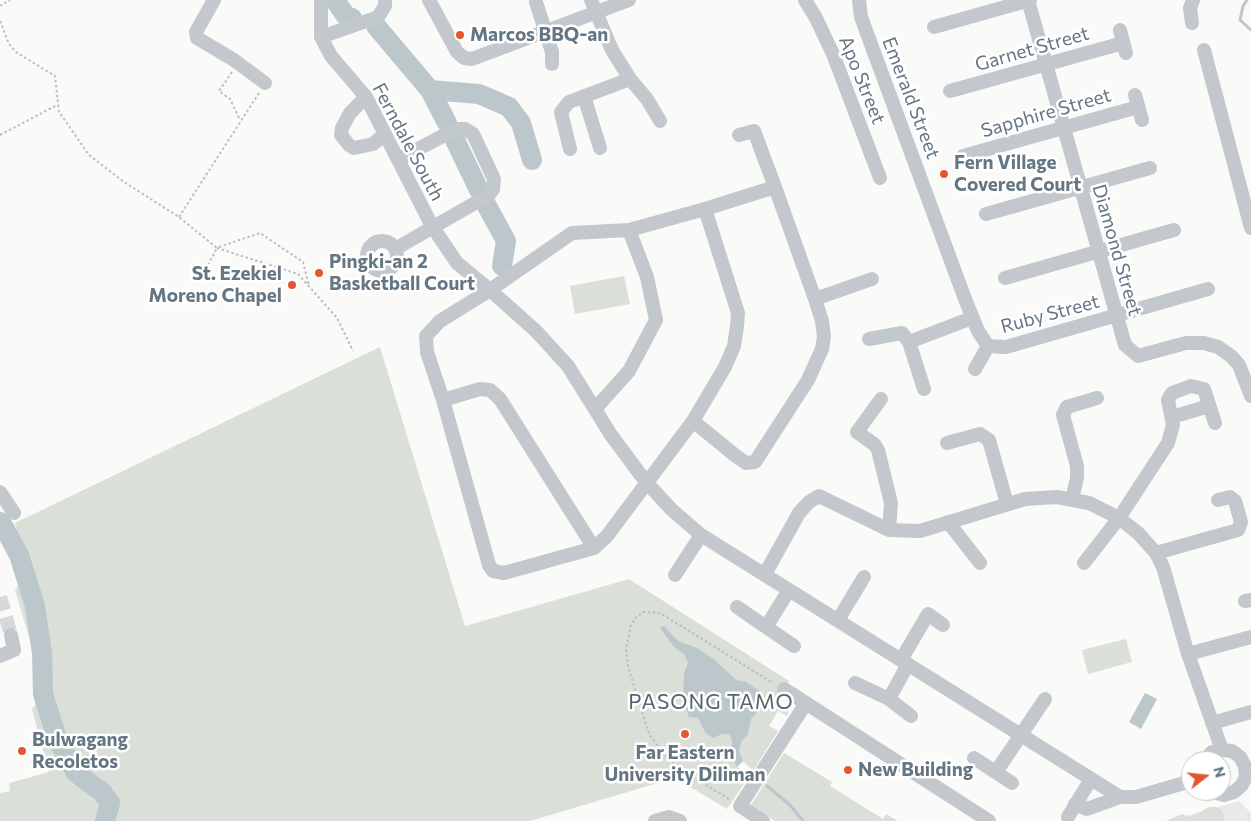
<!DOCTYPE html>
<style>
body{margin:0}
#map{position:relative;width:1251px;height:821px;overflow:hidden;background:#fafaf8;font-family:Commissioner,sans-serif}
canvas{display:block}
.north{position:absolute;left:1181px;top:751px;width:50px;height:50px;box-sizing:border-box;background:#fff;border:1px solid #c1c8cd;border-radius:50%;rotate:74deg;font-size:14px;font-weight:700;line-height:20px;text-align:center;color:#657683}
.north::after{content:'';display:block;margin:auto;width:18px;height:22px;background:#e4572e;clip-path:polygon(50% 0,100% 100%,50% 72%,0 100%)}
</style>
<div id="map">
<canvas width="1251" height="821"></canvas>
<div class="north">N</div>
</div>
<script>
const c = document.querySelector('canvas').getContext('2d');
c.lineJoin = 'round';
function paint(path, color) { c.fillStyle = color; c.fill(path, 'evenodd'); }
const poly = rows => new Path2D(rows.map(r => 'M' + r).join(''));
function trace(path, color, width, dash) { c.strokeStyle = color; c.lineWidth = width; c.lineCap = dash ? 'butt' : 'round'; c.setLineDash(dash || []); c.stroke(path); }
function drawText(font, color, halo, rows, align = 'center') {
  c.font = font + ' Commissioner,sans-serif'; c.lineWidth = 5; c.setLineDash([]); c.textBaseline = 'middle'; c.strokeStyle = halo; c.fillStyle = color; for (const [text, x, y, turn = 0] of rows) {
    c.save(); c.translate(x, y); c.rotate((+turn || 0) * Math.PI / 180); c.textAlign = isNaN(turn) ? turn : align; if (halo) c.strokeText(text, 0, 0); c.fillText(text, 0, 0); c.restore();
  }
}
paint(poly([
 [1239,801,1251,813,1251,821,1168,821]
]), '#e8e9e9');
paint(poly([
 [624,276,630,304,575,314,570,286],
 [380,347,465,626,629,579,789,681,775,703,789,712,787,716,778,711,769,726,778,731,753,771,743,761,737,766,748,778,727,809,675,778,530,821,0,821,0,793,10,791,9,783,49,772,32,709,35,705,36,660,15,590,27,574,15,523],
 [1126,639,1132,662,1088,674,1082,650],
 [784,753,832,782,830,786,883,819,886,814,898,821,775,821,751,805],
 [1209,807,1216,807,1221,810,1225,816,1223,821,1166,821,1182,814,1188,817,1195,815]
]), '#dadfd7');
paint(poly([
 [664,626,678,641,697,648,715,660,736,680,746,682,761,692,763,699,761,707,751,719,748,734,741,742,739,751,743,761,737,767,732,757,732,740,729,734,722,734,713,738,705,732,698,718,689,717,683,698,684,673,688,663,684,654,675,648,660,628],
 [1145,693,1157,699,1141,729,1129,722]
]), '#bbc7cb');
trace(poly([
 [1247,0,1243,6,1240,20,1251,30],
 [767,786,790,805,803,821]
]), '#bbc7cb', 3);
trace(poly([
 [335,0,346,16,352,18],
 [376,26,430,90,447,123],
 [430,90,479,94,509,107,521,123,532,160],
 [455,140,479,190],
 [487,206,506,241,502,266],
 [1,522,19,555,35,606,42,653,43,694,57,738,76,773,102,792,110,803,105,821]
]), '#bbc7cb', 20);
trace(poly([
 [0,597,11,635]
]), '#d5d9db', 14, [14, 7]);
trace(poly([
 [0,6,10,0],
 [0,21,9,44,16,52,55,76,59,112,89,155,124,182,179,217,217,248,203,274],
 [232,72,219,91,230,99,240,120],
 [0,135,57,105],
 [179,217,259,93],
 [219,247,260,233,303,262,309,286],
 [217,248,298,274,337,318,353,351],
 [729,799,679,768,666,757,649,734,628,667,626,649,631,625,637,616,644,612,660,613,773,683]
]), '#bbbfc2', 2, [2.5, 2.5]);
trace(poly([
 [214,0,196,32,197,38,234,60,265,83],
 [321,0,321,37,331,56,366,97,432,226,457,263,490,290,572,233,629,230,647,277,656,320,629,371,595,409],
 [429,0,457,52,464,58,472,59,629,0],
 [591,0,612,50,630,79,647,99,660,121],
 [805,0,816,18,833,54,880,178],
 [859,0,861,17,965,299,978,331,988,346,1006,347,1208,289],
 [1028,0,1125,345,1138,356,1186,343,1204,343,1218,347,1231,356,1239,365,1251,396],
 [536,2,552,52,552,64],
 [1192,23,1190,8,1193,0],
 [934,27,1030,0],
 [1120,30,1126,53],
 [321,37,378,17,385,6,385,0],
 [1204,50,1251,228],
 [950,91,1123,43],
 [1135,95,1142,120],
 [584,96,600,148],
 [366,97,350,113,342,128,341,135,349,145,354,148,373,144,385,134],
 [739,135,754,131,775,187],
 [570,149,561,112,569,102,630,79],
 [963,156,1138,107],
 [705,209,775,187,815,299,872,279],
 [986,214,1150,168],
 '367 256a15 15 0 1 1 30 0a15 15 0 1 1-30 0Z',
 [395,249,489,195,493,189,494,179,473,134,465,129,456,129,399,159],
 [1005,278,1174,230],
 [869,339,902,333,909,342,924,389],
 [909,342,972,318],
 [975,369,988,346],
 [881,399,857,432,875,445,878,450,891,503,889,530],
 [443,400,489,565,493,571,504,573,594,548,607,536,693,421,725,367,734,346,737,326,738,313,705,209,629,230],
 [1172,417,1209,406],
 [693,421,736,456,746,463,755,462,808,380,822,349,824,336,822,321,815,299],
 [947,443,980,434,989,440,1007,504],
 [0,492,14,513],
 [1072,499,1077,478,1077,466,1063,415,1067,407,1097,398],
 [948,522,980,563],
 [594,548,500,399,490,390,480,389,443,400,427,352,426,336,440,321,490,290,536,331,568,366,611,435,646,482,672,510,701,535,1120,797,1136,797,1191,781],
 [1156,553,1238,530,1241,522,1235,501,1230,497,1218,500],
 [1084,563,1119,518,1168,443,1173,425,1168,400,1172,393,1191,386,1204,389,1215,423],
 [765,574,799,513,809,502,819,496,889,530,920,531,1025,499,1057,497,1089,503,1119,518,1138,533,1156,553,1163,567,1188,654,1222,750],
 [675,575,701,535],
 [1245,601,1251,600],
 [737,607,766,627,789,590],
 [838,620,864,577],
 [766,627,794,646],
 [1188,654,1251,637],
 [0,656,14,650,11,635],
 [901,660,928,614,943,625],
 [908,664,889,699,911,716],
 [855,683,889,699],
 [784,689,989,821],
 [1212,723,1251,712],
 [974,758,1012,783],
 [1204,761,1212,752,1222,750,1232,751,1240,757,1245,766,1246,776,1242,785,1234,792,1224,795,1211,791],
 [996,772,1045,699],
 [1075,804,1087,809,1120,797],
 [1068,817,1091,779],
 [655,821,669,817,680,821],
 [763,821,740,806,806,703]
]), '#c3c8cc', 14);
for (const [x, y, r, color] of [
 [460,35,5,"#e4572e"],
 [944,174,5,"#e4572e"],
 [319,273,5,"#e4572e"],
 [292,285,5,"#e4572e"],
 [685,734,5,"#e4572e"],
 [22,751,5,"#e4572e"],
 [848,770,5,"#e4572e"]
]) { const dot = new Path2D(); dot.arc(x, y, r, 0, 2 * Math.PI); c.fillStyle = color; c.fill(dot); trace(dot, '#fff', 2); }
drawText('bold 19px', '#657683', '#fff', [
 ["Marcos BBQ-an",470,35],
 ["Fern Village",954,163],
 ["Covered Court",954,185],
 ["Pingki-an 2",329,262],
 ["Basketball Court",329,284],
 ["St. Ezekiel",282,274,"right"],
 ["Moreno Chapel",282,296,"right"],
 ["Bulwagang",32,740],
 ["Recoletos",32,762],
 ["Far Eastern",685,753,"center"],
 ["University Diliman",685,775,"center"],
 ["New Building",858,770]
], 'left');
drawText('19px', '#657683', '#fff', [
 ["Garnet Street",1032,49,-16],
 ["Apo Street",862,80,68],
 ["Emerald Street",911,98,69],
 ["Sapphire Street",1046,113,-16],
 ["Ferndale South",408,142,62],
 ["Diamond Street",1117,250,74],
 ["Ruby Street",1050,314,-15]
]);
c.letterSpacing = '1px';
drawText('21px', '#57646e', '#fff', [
 ["PASONG TAMO",711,702]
]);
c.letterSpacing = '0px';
</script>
